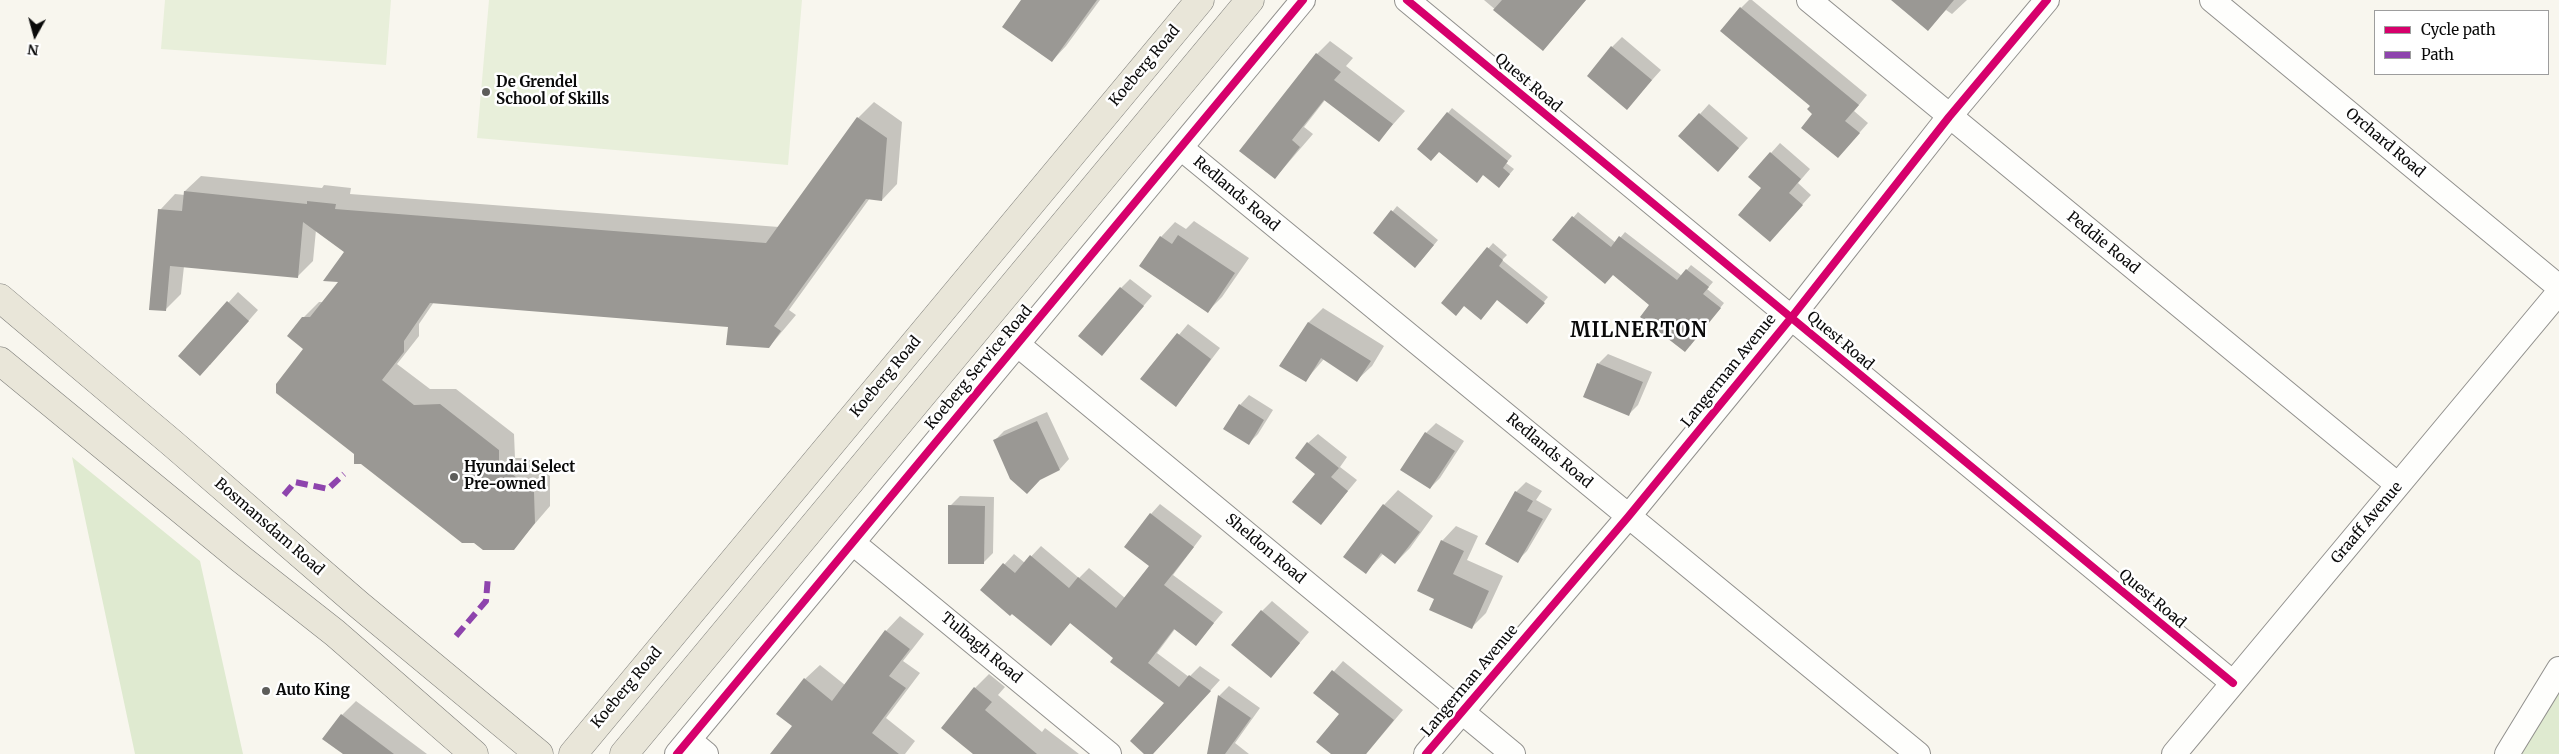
<!DOCTYPE html>
<style>
body{margin:0}
#map{position:relative;width:2559px;height:754px;overflow:hidden;background:#f8f6ee;font-family:Merriweather,serif}
canvas{display:block}
.legend{position:absolute;left:2374px;top:10px;width:175px;height:65px;box-sizing:border-box;background:#fff;border:1px solid #9d9d9d;margin:0;padding:6px 9px;list-style:none;font-size:15px;color:#0a0a0a}
.legend li{display:flex;align-items:center;gap:10px;height:25px}
.legend b{width:25px;border:1px solid #9d9d9d}
.north{position:absolute;left:10px;top:10px;width:50px;height:50px;-webkit-text-stroke:4px #fff;paint-order:stroke;rotate:187deg;font-size:14px;font-weight:700;line-height:20px;text-align:center;color:#0a0a0a}
.north::after{content:'';display:block;margin:auto;width:18px;height:22px;background:#0a0a0a;clip-path:polygon(50% 0,100% 100%,50% 72%,0 100%)}
</style>
<div id="map">
<canvas width="2559" height="754"></canvas>
<ul class="legend">
<li><b style="height:6px;background:#d6006c"></b>Cycle path</li>
<li><b style="height:6px;background:#8e44ad"></b>Path</li>
</ul>
<div class="north">N</div>
</div>
<script>
const c = document.querySelector('canvas').getContext('2d');
c.lineJoin = 'round';
function paint(path, color) { c.fillStyle = color; c.fill(path, 'evenodd'); }
const poly = rows => new Path2D(rows.map(r => 'M' + r).join(''));
function trace(path, color, width, dash) { c.strokeStyle = color; c.lineWidth = width; c.lineCap = dash ? 'butt' : 'round'; c.setLineDash(dash || []); c.stroke(path); }
function drawText(font, color, halo, rows, align = 'center') {
  c.font = font + ' Merriweather,serif'; c.lineWidth = 5; c.setLineDash([]); c.textBaseline = 'middle'; c.strokeStyle = halo; c.fillStyle = color; for (const [text, x, y, turn = 0] of rows) {
    c.save(); c.translate(x, y); c.rotate((+turn || 0) * Math.PI / 180); c.textAlign = isNaN(turn) ? turn : align; if (halo) c.strokeText(text, 0, 0); c.fillText(text, 0, 0); c.restore();
  }
}
paint(poly([
 [72,457,200,561,243,754,135,754],
 [2559,669,2559,754,2507,754]
]), '#dfead0');
paint(poly([
 [165,0,391,0,386,65,161,49],
 [489,0,802,0,788,165,477,138]
]), '#e8efda');
paint(poly([
 [1023,0,1100,0,1066,46,1052,61],
 [1484,0,1586,0,1543,50],
 [1749,0,1752,0,1867,95,1854,111,1868,123,1838,157,1812,105,1741,8],
 [1893,0,1967,0,1952,14,1946,10,1928,29],
 [1622,37,1661,70,1627,108,1612,47],
 [1330,41,1353,58,1346,66,1405,111,1379,140,1325,100,1304,127,1313,134,1275,178,1317,54],
 [874,102,902,122,897,184,882,200,870,198,789,310,796,315,769,347,729,326,434,302,419,324,419,336,397,364,430,389,456,389,514,434,515,458,527,458,550,476,550,506,514,548,355,453,305,349,303,318,319,302,324,302,341,281,345,252,316,230,313,261,297,277,184,266,181,294,165,310,160,210,175,194,185,195,185,191,201,176,322,188,324,185,351,188,350,194,779,227,858,118],
 [1709,104,1748,138,1728,160,1700,114],
 [1452,108,1512,156,1506,163,1514,169,1503,182,1483,174,1448,113],
 [1780,143,1810,169,1798,183,1811,195,1770,240,1763,188,1771,153],
 [1397,206,1438,240,1420,262,1375,233],
 [1578,212,1616,243,1625,232,1682,276,1691,265,1713,282,1707,289,1724,303,1690,346,1651,304,1613,274,1554,240],
 [1194,221,1249,258,1222,297,1208,311,1161,237,1175,222,1186,229],
 [1493,243,1507,255,1502,260,1548,297,1531,318,1498,299,1465,305,1442,303],
 [1130,279,1152,296,1102,354,1121,288],
 [238,292,258,310,210,365,180,356],
 [1323,308,1384,346,1372,366,1357,380,1324,359,1305,381,1281,366,1309,322],
 [1188,324,1220,348,1176,406,1142,379],
 [1608,354,1652,372,1638,405,1628,415,1598,364],
 [1249,395,1273,410,1258,434,1248,444,1240,405],
 [1047,412,1069,459,1060,469,994,441,1004,431],
 [1436,423,1464,441,1440,478,1430,488,1426,433],
 [1318,434,1347,457,1340,467,1357,480,1321,523,1317,474,1308,443],
 [1526,482,1542,491,1536,500,1552,509,1527,551,1517,561,1486,543,1516,492],
 [1398,490,1433,516,1410,548,1395,563,1383,554,1366,572,1384,505],
 [960,496,994,497,993,553,983,563,950,506],
 [1160,504,1202,536,1173,575,1223,612,1196,644,1175,629,1157,653,1189,677,1200,666,1220,680,1159,747,1152,754,1146,754,1166,702,1071,622,1051,644,981,590,1014,554,1025,563,1041,546,1079,578,1089,568,1125,598,1151,566,1151,514],
 [1456,526,1478,536,1467,560,1503,576,1486,613,1471,628,1436,598,1442,541],
 [1272,601,1309,632,1280,666,1262,611],
 [900,616,924,634,903,661,920,673,886,718,915,741,905,754,780,754,793,726,805,679,820,665,845,685,886,631],
 [1343,661,1403,710,1366,754,1333,754,1341,714,1315,693],
 [989,674,1005,687,998,695,1042,732,1045,728,1079,754,975,754,975,688],
 [1229,686,1260,708,1235,743,1249,754,1208,754,1219,696],
 [356,701,427,754,345,754,342,715]
]), '#0003');
paint(poly([
 [1021,0,1097,0,1052,62,1002,27],
 [1502,0,1586,0,1543,51,1493,10],
 [1891,0,1954,0,1928,31],
 [1740,7,1859,105,1845,121,1860,133,1838,158,1801,128,1812,114,1807,109,1810,106,1720,31],
 [1611,46,1652,80,1627,110,1587,76],
 [1316,53,1341,72,1334,80,1393,124,1379,142,1324,100,1292,140,1300,147,1275,179,1239,151],
 [1447,112,1508,161,1503,168,1510,174,1499,188,1483,175,1477,183,1439,152,1431,161,1417,149],
 [1699,113,1739,148,1718,172,1678,136],
 [857,117,887,138,882,201,866,199,774,326,781,331,769,348,726,345,728,327,430,303,404,341,404,352,382,380,414,405,440,404,499,450,499,473,511,473,534,492,535,523,514,550,483,550,474,543,462,543,361,464,354,464,354,454,276,393,276,384,303,349,287,336,302,317,310,317,338,282,323,281,344,252,303,222,298,278,170,266,166,311,149,310,158,209,182,211,184,191,307,204,307,201,336,204,335,209,766,243],
 [1770,152,1801,179,1789,193,1803,205,1770,242,1738,215,1761,188,1748,177],
 [1391,210,1434,245,1415,268,1373,233],
 [1572,216,1611,247,1619,236,1677,280,1686,269,1709,287,1703,294,1721,308,1685,352,1640,317,1649,305,1613,275,1605,284,1552,240],
 [1178,235,1235,273,1208,313,1139,266,1160,236,1172,244],
 [1487,247,1503,260,1499,266,1545,303,1527,324,1497,300,1481,320,1464,306,1456,316,1441,303],
 [1120,287,1144,306,1102,356,1078,336],
 [227,301,249,321,200,376,178,356],
 [1308,322,1371,361,1357,382,1321,358,1306,382,1279,366],
 [1177,333,1211,359,1176,407,1140,379],
 [1597,363,1643,382,1629,416,1583,397],
 [1239,404,1264,420,1249,445,1223,429],
 [1037,421,1060,470,1040,480,1027,494,1010,479,993,440],
 [1425,432,1455,451,1430,489,1400,470],
 [1307,442,1339,468,1331,477,1348,491,1321,525,1292,502,1315,474,1295,458],
 [1515,491,1533,501,1527,511,1543,519,1518,563,1485,544],
 [1383,504,1420,532,1395,564,1381,553,1366,574,1343,557],
 [948,505,985,506,984,564,948,564],
 [1150,513,1194,547,1164,585,1214,623,1196,646,1174,629,1148,663,1179,687,1189,675,1211,691,1153,754,1144,754,1130,741,1164,703,1110,662,1113,658,1070,623,1051,646,1012,614,1010,616,980,590,1003,563,1015,573,1030,555,1069,588,1078,577,1116,608,1149,566,1124,547],
 [1441,540,1464,551,1453,574,1489,591,1472,629,1429,610,1434,599,1417,591],
 [1261,610,1300,643,1271,678,1231,645],
 [885,630,910,649,889,676,906,688,872,733,899,754,770,754,792,726,776,714,804,678,832,701],
 [1332,670,1394,720,1366,754,1331,754,1316,742,1339,714,1313,693],
 [974,687,992,702,985,710,1037,754,973,754,941,728],
 [1218,695,1251,718,1225,754,1207,754],
 [341,714,394,754,343,754,322,739]
]), '#9a9894');
const minor = poly([
 [1407,0,2233,683],
 [1809,0,2398,485],
 [2212,0,2559,287],
 [1181,148,1918,754],
 [1017,344,1513,754],
 [853,543,1109,754],
 [689,740,706,754],
 [677,754,1303,0],
 [1426,754,1628,517,1791,318,1949,117,2047,0],
 [2174,754,2559,292],
 [2507,754,2559,669]
]);
const primary = poly([
 [0,298,172,443,358,604,539,754],
 [0,361,241,559,335,633,474,754],
 [573,754,1200,0],
 [624,754,1250,0]
]);
trace(minor, '#91908d', 26);
trace(primary, '#7e7e7a', 29);
trace(minor, '#fefefc', 24);
trace(primary, '#e9e6d9', 28);
trace(poly([
 [284,495,295,482,328,489,344,474],
 [456,636,486,601,488,576]
]), '#8e44ad', 6, [12, 6]);
trace(poly([
 [1407,0,2233,683],
 [677,754,1303,0],
 [1426,754,1628,517,1791,318,1949,117,2047,0]
]), '#d6006c', 8);
for (const [x, y, r, color] of [
 [486,92,5,"#5d5d5a"],
 [454,477,5,"#5d5d5a"],
 [266,691,5,"#5d5d5a"]
]) { const dot = new Path2D(); dot.arc(x, y, r, 0, 2 * Math.PI); c.fillStyle = color; c.fill(dot); trace(dot, '#fff', 2); }
drawText('15px', '#0a0a0a', '#fff', [
 ["Koeberg Road",1145,66,-50],
 ["Quest Road",1528,83,40],
 ["Orchard Road",2385,143,40],
 ["Redlands Road",1236,194,40],
 ["Peddie Road",2103,243,39],
 ["Quest Road",1840,341,40],
 ["Koeberg Service Road",979,368,-50],
 ["Langerman Avenue",1729,371,-51],
 ["Koeberg Road",886,377,-50],
 ["Redlands Road",1549,451,40],
 ["Graaff Avenue",2367,523,-50],
 ["Bosmansdam Road",269,527,41],
 ["Sheldon Road",1265,549,40],
 ["Quest Road",2152,599,40],
 ["Tulbagh Road",981,648,40],
 ["Langerman Avenue",1470,681,-50],
 ["Koeberg Road",627,688,-50]
]);
drawText('bold 15px', '#0a0a0a', '#fff', [
 ["De Grendel",496,83],
 ["School of Skills",496,100],
 ["Hyundai Select",464,468],
 ["Pre-owned",464,485],
 ["Auto King",276,691]
], 'left');
c.letterSpacing = '1px';
drawText('bold 20px', '#0a0a0a', '#fff', [
 ["MILNERTON",1639,331]
]);
c.letterSpacing = '0px';
</script>
